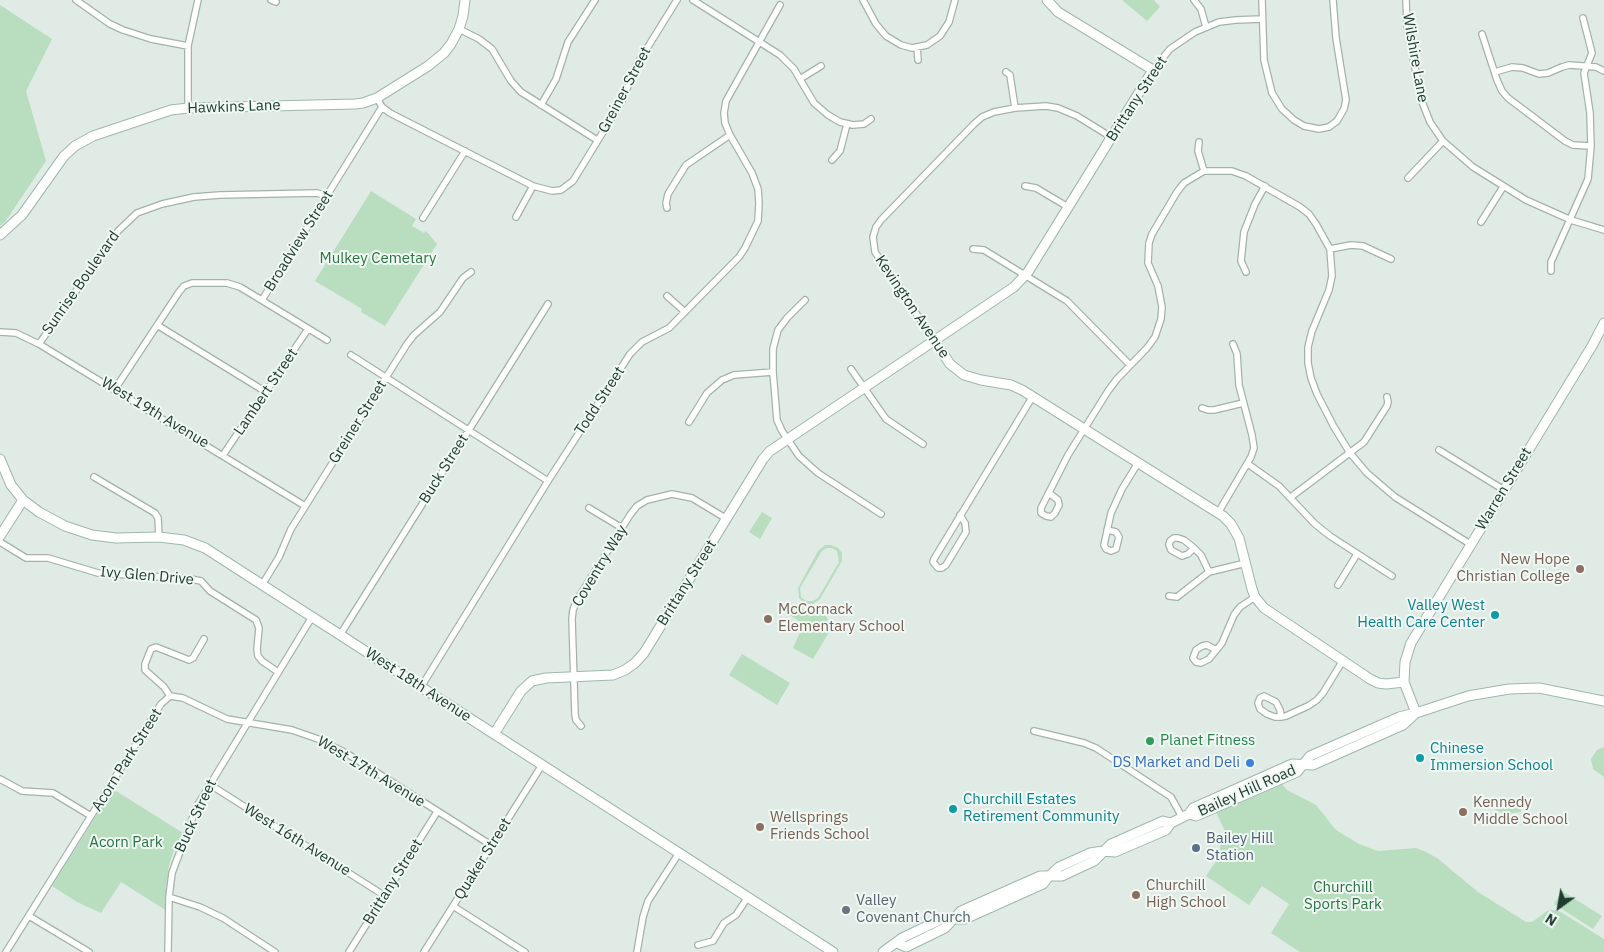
<!DOCTYPE html>
<style>
body{margin:0}
#map{position:relative;width:1604px;height:952px;overflow:hidden;background:#e0ebe5;font-family:"IBM Plex Sans",sans-serif}
canvas{display:block}
.north{position:absolute;left:1534px;top:882px;width:50px;height:50px;-webkit-text-stroke:4px #f0f8f4;paint-order:stroke;rotate:212deg;font-size:14px;font-weight:700;line-height:20px;text-align:center;color:#203c32}
.north::after{content:'';display:block;margin:auto;width:18px;height:22px;background:#203c32;clip-path:polygon(50% 0,100% 100%,50% 72%,0 100%)}
</style>
<div id="map">
<canvas width="1604" height="952"></canvas>
<div class="north">N</div>
</div>
<script>
const c = document.querySelector('canvas').getContext('2d');
c.lineJoin = 'round';
function paint(path, color) { c.fillStyle = color; c.fill(path, 'evenodd'); }
const poly = rows => new Path2D(rows.map(r => 'M' + r).join(''));
function trace(path, color, width, dash) { c.strokeStyle = color; c.lineWidth = width; c.lineCap = dash ? 'butt' : 'round'; c.setLineDash(dash || []); c.stroke(path); }
function drawText(font, color, halo, rows, align = 'center') {
  c.font = font + ' "IBM Plex Sans",sans-serif'; c.lineWidth = 4; c.setLineDash([]); c.textBaseline = 'middle'; c.strokeStyle = halo; c.fillStyle = color; for (const [text, x, y, turn = 0] of rows) {
    c.save(); c.translate(x, y); c.rotate((+turn || 0) * Math.PI / 180); c.textAlign = isNaN(turn) ? turn : align; if (halo) c.strokeText(text, 0, 0); c.fillText(text, 0, 0); c.restore();
  }
}
paint(poly([
 [1122,0,1154,0,1160,7,1147,21],
 [0,5,52,39,26,91,46,161,5,222,0,226],
 [371,191,416,219,412,226,424,233,426,231,437,244,385,326,361,312,362,309,315,281],
 [762,512,772,518,760,539,749,532],
 [825,545,831,545,838,548,842,553,842,561,820,599,813,604,805,604,799,598,798,588,818,551],
 [827,548,832,548,837,551,839,562,818,598,813,601,806,601,801,597,800,588,822,551],
 [795,604,813,616,822,613,827,617,828,623,833,626,813,659,793,648,801,630,799,621,788,614],
 [742,654,790,683,777,705,729,675],
 [1604,747,1604,777,1593,769,1591,759,1597,750],
 [1282,784,1287,790,1316,805,1336,830,1359,844,1378,851,1416,848,1426,852,1437,858,1478,892,1526,922,1532,922,1547,911,1554,910,1561,912,1604,939,1604,952,1300,952,1271,933,1289,904,1262,886,1249,905,1206,876,1217,860,1224,829,1216,812],
 [113,789,183,833,173,853,169,866,166,888,167,911,121,882,101,913,77,902,52,886],
 [1503,798,1521,810,1521,812,1505,814,1495,810],
 [1562,891,1602,916,1593,929,1554,904]
]), '#b8debf');
const street = poly([
 [76,0,110,24,123,30,151,39,188,46],
 [271,0,276,2],
 [693,0,780,55,794,69,814,103,828,115,840,122,853,125,864,124,871,119],
 [863,0,876,24,886,36,901,45,912,48,927,45,940,36,949,22,955,0],
 [1194,0,1201,9,1206,27],
 [1262,0,1264,60,1272,93,1282,109,1294,120,1304,126,1319,129,1329,127,1337,121,1344,109,1346,100,1336,38,1333,0],
 [1406,0,1407,26,1421,99,1430,122,1443,141,1473,167,1526,200,1571,220,1604,230],
 [459,29,479,39,492,49,511,81,521,92,597,140],
 [1482,34,1497,80,1502,91,1508,98,1565,141,1573,145,1591,146],
 [917,47,918,60],
 [1153,70,1170,49,1195,32,1219,22,1236,20,1261,19],
 [1006,72,1010,75,1015,108],
 [1495,72,1512,67,1523,68,1539,74,1548,73,1562,67,1569,65,1596,67,1604,71],
 [800,79,821,66],
 [377,98,382,107,390,113,533,186,552,191,561,190,573,181,622,101,636,66,677,0],
 [541,105,556,79,568,42,595,0],
 [188,108,188,46,198,0],
 [730,135,725,123,724,113,726,101,780,5],
 [1199,142,1198,151,1204,171,1232,171,1246,176,1300,207,1309,214,1316,224,1330,249,1332,276,1329,290,1312,331,1308,347,1308,363,1311,378,1317,394,1334,427,1350,453,1367,473,1395,497,1470,544],
 [832,160,840,151,847,124],
 [1408,178,1443,141],
 [1025,186,1036,188,1068,207],
 [516,217,533,186],
 [423,218,465,151],
 [1481,222,1503,187],
 [973,249,984,250,1067,301,1130,365],
 [1330,249,1351,245,1363,246,1391,259],
 [1551,271,1551,262,1588,179,1591,146,1590,113,1584,73,1592,53,1583,18],
 [1246,272,1241,261,1244,232,1255,204,1265,186],
 [667,296,685,312],
 [262,300,382,107],
 [157,325,266,392],
 [0,332,16,333,39,344,305,506],
 [934,340,875,252,873,237,876,227,881,220,974,124,982,117,994,112,1015,108,1046,106,1058,108,1077,116,1111,137],
 [39,344,118,231,137,213,162,204,194,197,220,195,317,193,327,196],
 [351,355,548,481],
 [851,369,886,419,923,444],
 [773,372,777,420,782,431,799,456,818,473,881,514],
 [115,389,179,292,184,286,192,283,227,283,240,287,327,340],
 [1202,408,1208,410,1214,410,1243,403],
 [689,422,707,393,722,380,734,375,773,372,773,349,778,330,787,318,805,300],
 [1439,450,1504,490],
 [223,455,308,329],
 [1248,464,1279,486,1315,524,1330,536,1392,576],
 [94,477,155,513,158,518,159,537],
 [1049,493,1058,500,1059,505,1055,513,1051,517,1046,516,1041,513,1041,508,1068,455,1108,391,1117,379,1147,348,1155,337,1161,319,1162,307,1158,286,1148,263,1149,243,1152,234,1177,192,1184,183,1204,171],
 [1291,497,1364,442,1387,406,1388,402,1387,397],
 [589,508,622,528],
 [1218,513,1251,457,1254,448,1252,435,1239,385,1237,354,1233,344],
 [960,515,965,523,966,532,946,565,942,568,938,568,933,562,934,559,1033,396],
 [1107,530,1116,532,1119,537,1116,549,1111,551,1106,549,1104,545,1111,513,1122,489,1138,463],
 [0,542,26,558,48,558,98,573,191,579,201,581,210,591,256,620,259,628,257,649,258,656,262,661,278,672],
 [1194,548,1188,554,1182,556,1171,550,1169,545,1170,541,1174,538,1178,538,1184,540,1194,548,1201,555,1209,572],
 [262,585,279,557,291,529,407,344,414,335,440,312,463,278,471,272],
 [1338,585,1357,554],
 [1169,596,1177,597,1209,572,1246,563],
 [340,635,548,304],
 [1216,650,1207,645,1202,646,1196,650,1193,658,1196,662,1201,663,1209,659,1222,643,1234,615,1240,607,1255,597],
 [421,687,548,481,630,354,642,342,669,328,739,257,745,248,758,221,759,203,758,189,752,173,730,135,686,165,668,194,666,203,667,208],
 [170,696,183,698,227,719,292,730,318,739,346,753,491,845],
 [170,696,164,687,145,670,145,664,151,649,156,647,189,660,193,658,204,639],
 [1281,717,1280,710,1276,702,1264,696,1260,698,1258,703,1260,709,1267,714,1275,717,1281,717,1286,716,1308,706,1317,700,1323,693,1342,662],
 [581,726,576,720,575,714,572,619,573,610,577,600,630,515,637,506,647,500,672,494,692,498,727,519],
 [1034,731,1084,743,1096,748,1171,797,1182,817],
 [0,779,22,791,53,793,91,816],
 [209,784,385,896],
 [169,897,200,907,223,918,275,952],
 [453,906,525,952],
 [29,916,89,952],
 [698,945,713,941,724,923,736,915,748,897],
 [6,952,161,704,170,696],
 [168,952,169,897,172,873,197,806,312,617],
 [349,952,437,812],
 [424,952,542,765],
 [637,952,643,917,648,901,679,853]
]);
const secondary = poly([
 [0,235,22,215,64,156,75,146,93,136,171,110,188,108,355,104,363,103,377,98,428,66,444,53,451,44,459,29,463,16,465,0],
 [934,340,950,364,964,375,981,380,1011,385,1022,390,1223,516,1231,524,1239,538,1252,589,1255,597,1264,608,1370,679,1378,683,1386,684,1404,682],
 [0,459,11,485,23,500,39,512,65,526,92,535,116,538,159,537,184,540,205,548,833,952],
 [0,536,23,500],
 [1416,713,1404,682,1405,662,1411,643,1592,346,1604,323],
 [494,734,521,691,532,681,546,678,613,675,625,670,635,663,644,653,763,459,770,451,1014,287,1028,272,1153,70,1058,12,1047,0],
 [1189,814,1196,816,1297,772,1310,756,1399,717,1416,713,1468,696,1509,689,1539,688,1604,701],
 [897,943,906,947,945,928,961,911,1040,876,1062,876,1094,861,1111,844,1163,821,1171,823],
 [883,952,902,938,942,919,965,919,1043,884,1049,876,1059,867,1090,853,1103,851,1115,852,1166,830,1171,823,1189,814,1193,808,1292,764,1313,765,1403,725,1416,713]
]);
trace(street, '#a3b3ac', 8);
trace(secondary, '#9eb8ad', 11);
trace(street, '#fff', 5.5);
trace(secondary, '#fff', 9);
for (const [x, y, r, color] of [
 [1580,569,5,"#8d6e63"],
 [1495,615,5,"#0f9aa8"],
 [768,619,5,"#8d6e63"],
 [1150,741,5,"#2e9e5b"],
 [1420,758,5,"#0f9aa8"],
 [1250,763,5,"#3f7fe0"],
 [953,809,5,"#0f9aa8"],
 [1463,812,5,"#8d6e63"],
 [760,827,5,"#8d6e63"],
 [1196,848,5,"#5c6f8a"],
 [1136,895,5,"#8d6e63"],
 [846,910,5,"#6b7280"]
]) { const dot = new Path2D(); dot.arc(x, y, r, 0, 2 * Math.PI); c.fillStyle = color; c.fill(dot); trace(dot, '#f0f8f4', 2); }
drawText('15px', '#203c32', '#f0f8f4', [
 ["Wilshire Lane",1415,58,80],
 ["Greiner Street",625,90,-62],
 ["Brittany Street",1137,99,-57],
 ["Hawkins Lane",234,107,-2],
 ["Broadview Street",299,241,-58],
 ["Sunrise Boulevard",81,283,-55],
 ["Kevington Avenue",912,307,56],
 ["Lambert Street",266,392,-56],
 ["Todd Street",600,401,-57],
 ["West 19th Avenue",155,413,31],
 ["Greiner Street",358,422,-58],
 ["Buck Street",444,469,-58],
 ["Warren Street",1504,489,-59],
 ["Coventry Way",600,566,-59],
 ["Ivy Glen Drive",147,576,5],
 ["Brittany Street",687,583,-58],
 ["West 18th Avenue",418,685,33],
 ["Acorn Park Street",127,760,-58],
 ["West 17th Avenue",371,772,31],
 ["Bailey Hill Road",1247,791,-24],
 ["Buck Street",196,816,-65],
 ["West 16th Avenue",297,840,32],
 ["Quaker Street",483,859,-58],
 ["Brittany Street",393,882,-58]
]);
drawText('15px', '#297440', '#f0f8f4', [
 ["Mulkey Cemetary",378,259],
 ["Acorn Park",126,843],
 ["Churchill",1343,888],
 ["Sports Park",1343,905]
]);
drawText('15px', '#785e54', '#f0f8f4', [
 ["New Hope",1570,560,"right"],
 ["Christian College",1570,577,"right"],
 ["McCornack",778,610],
 ["Elementary School",778,627],
 ["Kennedy",1473,803],
 ["Middle School",1473,820],
 ["Wellsprings",770,818],
 ["Friends School",770,835],
 ["Churchill",1146,886],
 ["High School",1146,903]
], 'left');
drawText('15px', '#0d838f', '#f0f8f4', [
 ["Valley West",1485,606,"right"],
 ["Health Care Center",1485,623,"right"],
 ["Chinese",1430,749],
 ["Immersion School",1430,766],
 ["Churchill Estates",963,800],
 ["Retirement Community",963,817]
], 'left');
drawText('15px', '#27864d', '#f0f8f4', [
 ["Planet Fitness",1160,741]
], 'left');
drawText('15px', '#366cbe', '#f0f8f4', [
 ["DS Market and Deli",1240,763]
], 'right');
drawText('15px', '#4e5e75', '#f0f8f4', [
 ["Bailey Hill",1206,839],
 ["Station",1206,856]
], 'left');
drawText('15px', '#5b616d', '#f0f8f4', [
 ["Valley",856,901],
 ["Covenant Church",856,918]
], 'left');
</script>
